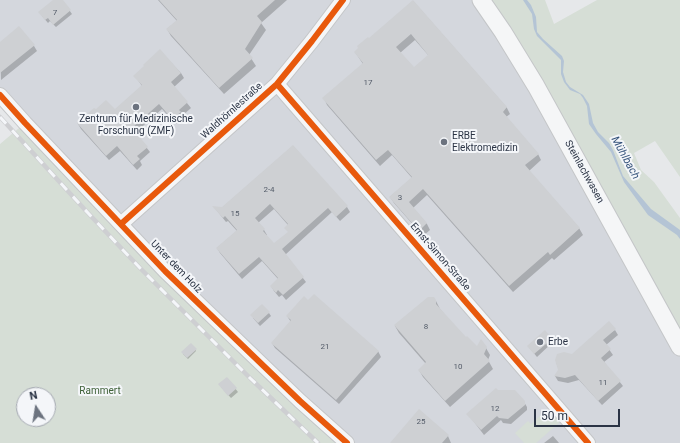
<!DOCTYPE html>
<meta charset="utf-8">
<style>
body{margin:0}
#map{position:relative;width:680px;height:443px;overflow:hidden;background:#e6e8ea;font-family:Roboto,sans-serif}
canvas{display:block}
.north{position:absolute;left:16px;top:387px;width:40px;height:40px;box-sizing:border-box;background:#f4f6f9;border:1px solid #a4a8b1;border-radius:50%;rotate:348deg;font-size:11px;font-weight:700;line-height:16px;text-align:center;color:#2b3445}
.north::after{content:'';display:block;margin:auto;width:14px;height:18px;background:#6c737f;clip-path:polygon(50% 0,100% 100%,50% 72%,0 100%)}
.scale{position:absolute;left:534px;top:409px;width:86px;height:18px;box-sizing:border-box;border:2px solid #2b3445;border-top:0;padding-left:5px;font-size:12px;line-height:14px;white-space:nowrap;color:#2b3445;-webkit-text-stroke:3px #f4f6f9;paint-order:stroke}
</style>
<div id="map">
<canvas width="680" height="443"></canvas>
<div class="north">N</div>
<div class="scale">50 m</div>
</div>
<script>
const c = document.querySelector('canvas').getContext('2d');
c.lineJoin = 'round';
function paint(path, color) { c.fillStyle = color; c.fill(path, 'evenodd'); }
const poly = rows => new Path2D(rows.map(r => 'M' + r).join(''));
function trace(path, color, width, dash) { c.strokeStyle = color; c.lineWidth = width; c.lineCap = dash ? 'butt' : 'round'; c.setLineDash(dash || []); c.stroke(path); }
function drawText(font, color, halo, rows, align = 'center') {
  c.font = font + ' Roboto,sans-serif'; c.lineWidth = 4; c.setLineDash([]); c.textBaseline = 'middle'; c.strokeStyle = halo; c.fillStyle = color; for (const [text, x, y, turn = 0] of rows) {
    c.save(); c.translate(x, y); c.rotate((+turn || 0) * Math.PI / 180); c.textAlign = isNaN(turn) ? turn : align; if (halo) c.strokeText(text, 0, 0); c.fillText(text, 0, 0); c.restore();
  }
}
paint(poly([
 [0,0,481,0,680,347,680,443,347,443,300,401,0,95]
]), '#d4d7dd');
paint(poly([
 [481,0,545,0,554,24,597,0,680,0,680,177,655,141,634,153,641,170,654,182,680,218,680,347],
 [25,123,347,443,0,443,0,144],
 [24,395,48,395,48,419,24,419],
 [548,409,560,422,536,443,524,443,515,433,528,421,531,424]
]), '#d6ded6');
paint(poly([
 [523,0,527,0,531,5,536,17,537,32,543,39,562,56,564,61,563,72,566,82,570,87,583,95,589,104,593,123,598,132,609,143,613,150,623,176,651,209,680,230,680,239,677,235,648,215,624,182,611,152,596,134,589,124,587,106,583,98,580,94,570,90,564,82,561,74,561,60,537,36,534,29,532,14]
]), '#b4c4d5');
paint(poly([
 [55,0,62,0,72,14,56,27,50,21,48,23,42,16],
 [158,0,287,0,261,23,266,30,249,55,256,66,224,94,171,36,167,29,177,21],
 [413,1,507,108,510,114,506,117,538,154,541,160,529,171,579,228,583,235,554,260,552,258,513,292,427,195,413,208,427,224,430,230,423,236,394,203,390,197,412,178,392,155,380,166,327,105,324,98,363,64,355,52],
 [415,40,429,56,414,69,400,53],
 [0,43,34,46,37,51,1,80],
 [160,51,181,73,184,78,174,87,191,108,182,116,183,118,176,124,162,109,135,133,150,152,140,161,142,165,137,170,120,151,109,160,81,129,78,124,115,110,142,86,135,76],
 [293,146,347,207,350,212,340,221,332,212,285,255,306,282,286,300,282,295,279,297,274,291,271,286,278,279,262,261,242,279,220,253,217,248,237,231,228,221,226,222,214,207,222,208],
 [274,209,288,225,289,233,274,245,266,236,267,235,264,230,258,223],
 [436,301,440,309,465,339,477,347,486,348,490,355,488,360,493,369,450,407,423,377,419,370,426,364,399,333,395,326],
 [269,313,271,316,260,326,253,318],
 [287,316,378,351,381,357,339,404,275,348,272,343,291,322],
 [615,330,618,335,606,345,613,355,604,362,623,386,602,405,579,380,568,383,558,381,555,376,559,370,556,362,558,355,572,355],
 [551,339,553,342,537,357,528,346],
 [196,350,196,351,188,359,183,354],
 [227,378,238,392,231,398,221,387],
 [524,402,527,407,527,410,511,424,503,423,501,420,484,435,468,414],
 [448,436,451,443,393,443],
 [553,436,559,443,544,443]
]), '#0003');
paint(poly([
 [53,0,63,0,71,10,53,25,48,18,45,20,38,12],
 [159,0,275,0,257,16,262,22,245,49,253,58,219,88,166,29,177,20],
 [413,0,507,107,503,112,539,154,525,165,580,228,550,255,548,252,509,286,423,189,409,202,427,223,419,231,389,197,412,177,388,150,376,160,322,98,363,63,354,52,358,48,357,46,368,37,369,38],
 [411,34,428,55,414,67,396,47],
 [19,26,35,45,0,73,0,42],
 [160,49,181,73,171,82,188,102,179,110,181,112,172,119,159,104,132,128,148,147,137,156,140,159,133,165,117,146,106,156,77,123,94,108,96,109,106,100,115,109,142,85,133,76,144,66,143,65],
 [293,145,348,206,336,217,328,208,282,249,304,277,283,295,278,290,276,293,270,286,278,278,259,257,239,274,216,248,237,230,225,216,223,218,212,206,222,207],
 [270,204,288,224,284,228,288,232,274,243,263,231,265,229,255,218],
 [314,294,379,351,336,400,271,343,291,320,286,316,304,296,308,300],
 [428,297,434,297,436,300,436,304,466,337,467,336,477,346,481,339,487,347,484,354,490,361,445,401,418,370,426,362,394,325],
 [262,304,270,312,258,323,250,315],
 [609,321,616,329,603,340,611,349,601,358,621,381,598,401,575,375,565,378,554,376,558,370,555,360,557,354,564,352,572,354],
 [545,330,552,339,534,354,527,346],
 [191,343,197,349,187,358,181,352],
 [227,377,237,388,228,396,218,384],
 [496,388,498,390,515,390,525,401,525,405,508,419,499,418,497,416,481,430,466,414],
 [419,409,449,435,442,443,390,443]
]), '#ced0d3');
const minor = poly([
 [277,84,588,443],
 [0,95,25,123,165,271,300,401,347,443],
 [121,224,277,84,312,41,343,0]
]);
const tertiary = poly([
 [481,0,503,32,536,86,680,347]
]);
trace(minor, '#c4c6c8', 16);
trace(tertiary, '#c4c6c8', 19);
trace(minor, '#f5f6f7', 14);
trace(tertiary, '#f5f6f7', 17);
const rail = poly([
 [0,117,88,213,140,268,250,378,318,443]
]);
trace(rail, '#cecfd2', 4.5);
trace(rail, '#f4f6f9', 3, [9]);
trace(poly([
 [277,84,588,443],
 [0,95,25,123,165,271,300,401,347,443],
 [121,224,277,84,312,41,343,0]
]), '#e8590c', 6);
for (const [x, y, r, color] of [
 [136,107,4,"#6c737f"],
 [444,142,4,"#6c737f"],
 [540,342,4,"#6c737f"]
]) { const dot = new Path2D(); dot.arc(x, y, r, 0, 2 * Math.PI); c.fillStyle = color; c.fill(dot); trace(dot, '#f4f6f9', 1.5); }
drawText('8px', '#545c69', null, [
 ["7",55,13],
 ["17",368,83],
 ["2-4",269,190],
 ["3",400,198],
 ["15",235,214],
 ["8",426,327],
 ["21",325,347],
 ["10",458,367],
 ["11",603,383],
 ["12",495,409],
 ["25",421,422]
]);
drawText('10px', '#2b3445', '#f4f6f9', [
 ["Waldhörnlestraße",232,111,-42],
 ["Steinlachwasen",584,172,61],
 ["Ernst-Simon-Straße",440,257,49],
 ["Unter dem Holz",176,267,46]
]);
drawText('10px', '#2b3445', '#f4f6f9', [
 ["Zentrum für Medizinische",136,119,"center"],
 ["Forschung (ZMF)",136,131,"center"],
 ["ERBE",452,136],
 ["Elektromedizin",452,148],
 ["Erbe",548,342]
], 'left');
drawText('10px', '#3f6138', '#f4f6f9', [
 ["Rammert",100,391]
]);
drawText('italic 11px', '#34527a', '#f4f6f9', [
 ["Mühlbach",625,158,61]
]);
</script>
